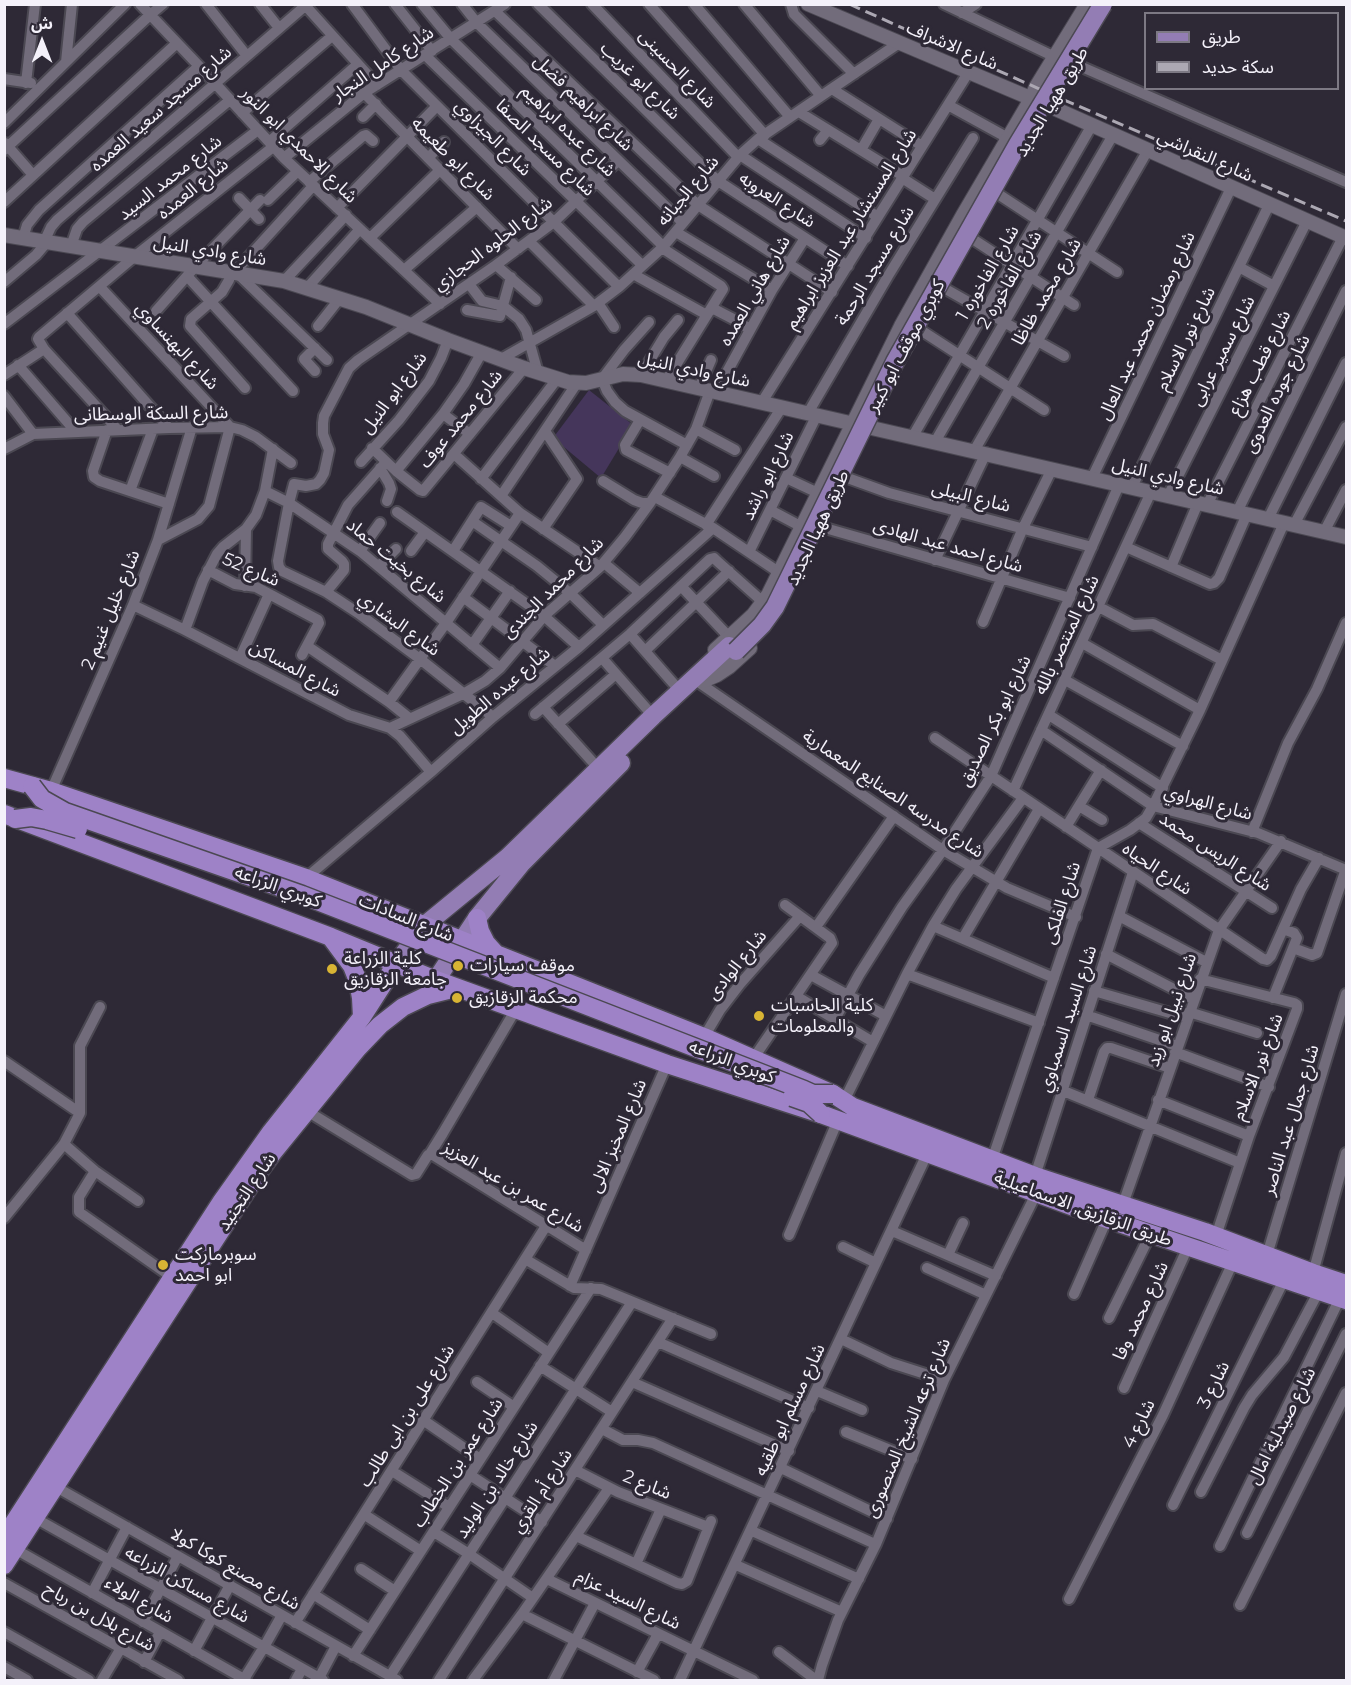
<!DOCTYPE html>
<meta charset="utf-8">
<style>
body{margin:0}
#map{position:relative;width:1351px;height:1685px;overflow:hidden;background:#2e2936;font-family:Montserrat,"Noto Sans Arabic",sans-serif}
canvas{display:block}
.frame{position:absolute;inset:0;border:6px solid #f4f1fa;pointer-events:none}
.legend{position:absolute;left:1144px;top:12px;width:195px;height:78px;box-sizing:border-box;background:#2e2936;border:2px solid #7d7984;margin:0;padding:8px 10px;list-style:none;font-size:18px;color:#f4f1fa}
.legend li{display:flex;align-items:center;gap:12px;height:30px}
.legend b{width:30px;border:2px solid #7d7984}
.north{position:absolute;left:12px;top:12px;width:60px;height:60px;-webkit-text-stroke:4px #2e2936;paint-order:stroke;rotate:0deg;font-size:16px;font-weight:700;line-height:24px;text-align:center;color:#f4f1fa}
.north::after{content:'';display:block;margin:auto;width:21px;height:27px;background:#f4f1fa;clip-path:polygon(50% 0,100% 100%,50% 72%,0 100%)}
</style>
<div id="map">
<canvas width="1351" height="1685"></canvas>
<div class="frame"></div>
<ul class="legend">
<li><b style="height:8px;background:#937db4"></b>طريق</li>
<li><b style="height:8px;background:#aca8b3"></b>سكة حديد</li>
</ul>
<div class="north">ش</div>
</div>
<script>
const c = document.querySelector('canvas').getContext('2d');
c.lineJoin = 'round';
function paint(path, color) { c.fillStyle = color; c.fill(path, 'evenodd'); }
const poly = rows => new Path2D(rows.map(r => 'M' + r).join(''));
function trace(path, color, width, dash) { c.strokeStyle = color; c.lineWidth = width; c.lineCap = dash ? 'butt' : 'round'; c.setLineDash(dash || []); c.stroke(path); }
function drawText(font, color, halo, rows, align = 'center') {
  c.font = font + ' Montserrat,"Noto Sans Arabic",sans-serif'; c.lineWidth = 6; c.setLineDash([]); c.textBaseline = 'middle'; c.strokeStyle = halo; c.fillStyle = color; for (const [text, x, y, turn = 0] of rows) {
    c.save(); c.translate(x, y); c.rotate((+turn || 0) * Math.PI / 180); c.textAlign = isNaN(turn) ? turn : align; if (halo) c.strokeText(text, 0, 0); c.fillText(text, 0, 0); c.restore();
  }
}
paint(poly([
 [589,390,633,425,601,478,553,438]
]), '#45365b');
const minor = poly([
 [140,4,199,66,284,158,440,304],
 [206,4,247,56],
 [260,4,279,28],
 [304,4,377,85],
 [352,4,401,70,619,287],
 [395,4,432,51],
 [422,4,451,39,663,246],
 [462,4,477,23,683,223],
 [538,4,718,181,848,266],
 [592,4,738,157],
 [649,4,765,135],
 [694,4,790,117],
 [744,4,821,96],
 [791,4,794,14,854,74],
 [944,4,1055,57,1075,64,1346,182],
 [495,11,698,205,832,292],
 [962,13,976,4],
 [425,55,642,265],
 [66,62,72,4],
 [4,79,31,83],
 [26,83,35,4],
 [832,89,922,146],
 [364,93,518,249],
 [948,105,1008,138],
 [799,112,903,176],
 [242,113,332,36],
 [363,117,376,104],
 [4,123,125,4],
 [758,139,878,217],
 [820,140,828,130],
 [269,142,358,64],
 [5,143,33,175],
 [4,150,150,15,163,4],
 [861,150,879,119],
 [740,155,866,238],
 [284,158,364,93,505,4],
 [428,158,444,142],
 [902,178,935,199],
 [309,182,363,136,366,135,373,141],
 [998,194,1117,272],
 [239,198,259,219],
 [268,200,298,171],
 [4,202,177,43],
 [337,208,437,106],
 [676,232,772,290],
 [23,238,27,225,39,210,199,66],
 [370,238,440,170],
 [971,238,1074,305],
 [529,241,594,306],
 [44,242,51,227,57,220,305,6],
 [71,246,77,229,83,222,230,100],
 [662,248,721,286,723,289,666,381],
 [496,265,536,300],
 [1239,267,1274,286],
 [404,270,477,207],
 [230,273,229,280,222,292,191,319,190,326,245,388],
 [234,273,313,186],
 [238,274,327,360],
 [633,274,707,315],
 [187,276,293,391],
 [284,281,346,215],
 [4,282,36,255,47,242],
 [469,284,482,301,503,306,519,319,526,330,538,373],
 [942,287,1064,356],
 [307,288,360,229],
 [598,303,614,327],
 [712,308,741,323,750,330],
 [467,310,500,316,511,277],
 [156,311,195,267,260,200],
 [67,313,169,428],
 [649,322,624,350,602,379,607,391,615,402,625,411,687,445],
 [4,324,258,130],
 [318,326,340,298],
 [919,329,1044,410],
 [315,348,304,359,315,371],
 [501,359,594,306,619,287,662,248,740,155,758,139,899,43],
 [18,365,76,432],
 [4,375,44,349],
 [641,375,664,337,678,320],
 [699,388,711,360],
 [716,392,772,290,805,238],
 [4,396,33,434],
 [762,402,968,73],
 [808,413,888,276,973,138],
 [443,414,470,434],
 [640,420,625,445,626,450,670,473],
 [696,429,735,450],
 [107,430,93,471,94,477,100,481,169,504],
 [118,430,44,349,38,339,39,337,134,257,273,147],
 [913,436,1092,125],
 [935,442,1113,135],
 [372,448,396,471,420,490,423,491,524,368],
 [4,449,33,434,169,428,230,427,242,430,256,437,291,463],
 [974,451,1148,150],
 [454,454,520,513,600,567],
 [680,457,714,476],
 [361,462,399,420,429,381,441,358,448,340],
 [380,468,389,483,391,489,387,501],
 [396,471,443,414,464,384,482,352],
 [842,476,889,493,1092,547],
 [786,478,818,493],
 [1092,478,1231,188],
 [481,479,557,379],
 [603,481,634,500,642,503,650,503],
 [1132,487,1269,205],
 [130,491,153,429],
 [265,491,289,503,360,551,500,668],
 [501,496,577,383],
 [1168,496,1307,221],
 [655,497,713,528,780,573],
 [1207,505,1343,237],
 [770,510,802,527],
 [397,512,544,616,579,647],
 [1237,512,1346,291],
 [1268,519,1346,363],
 [472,521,537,566,570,593,603,625],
 [706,525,782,407],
 [1294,525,1346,427],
 [818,526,1070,598],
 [543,529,577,479,545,431],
 [1324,532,1346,490],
 [158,540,192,427],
 [1126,547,1210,584,1214,583,1219,578,1247,514],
 [360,551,380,523],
 [411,551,425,532],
 [453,551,481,507,511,526],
 [749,552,817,415],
 [935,560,986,453],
 [604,563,640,593],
 [379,566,396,549],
 [1171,567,1198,503],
 [208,570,235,584,256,587,318,620,319,623,302,655],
 [245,586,246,529],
 [681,586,729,637],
 [326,592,344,570,344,564,342,561,328,549,328,544,348,505,386,462],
 [463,597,555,666],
 [133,605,185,630,349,715,390,728,400,736,431,772],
 [1099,607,1133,625,1153,624,1222,660],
 [983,622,1023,528,1052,469],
 [185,630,203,581,217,554,223,547,246,529,256,515,265,491,273,449],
 [630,634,680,691],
 [1082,643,1200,710],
 [472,645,510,591],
 [307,646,389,702,409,718],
 [645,651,729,571],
 [240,658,269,594],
 [602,658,653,716],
 [1065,680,1183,746],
 [701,684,943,850,1007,888,1076,917],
 [389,702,446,623,520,513],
 [543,707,598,768],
 [535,714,630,634,710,559,714,558,717,561,763,602],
 [1049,715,1163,788],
 [493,717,420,659,358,613,326,592,282,571,279,567,278,561,289,503,294,484,306,486,316,484,320,480,324,473,329,450,323,434,323,423,324,416,349,368,358,360,496,265,554,222,618,161],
 [558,724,616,674],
 [390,728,463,694,485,681,500,668,544,616,600,567,625,537,650,503,680,457,696,429,710,391],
 [1041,730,1153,806,1258,833,1346,870],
 [935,738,1263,959,1267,960,1271,956,1301,889,1319,858],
 [51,791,133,605,158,540,198,519,209,506,230,427,100,287],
 [1013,791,1151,492],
 [1079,806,1102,820],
 [1139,823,1272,908],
 [1066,827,1101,770],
 [1252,832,1288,743,1317,689,1346,623],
 [306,878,431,772,493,717,579,647,713,528],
 [1119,916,1206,962],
 [933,926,1054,978],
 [816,927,894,816],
 [963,938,1039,809],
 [1293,948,1312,955,1317,953,1346,869],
 [1106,954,1193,999],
 [907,974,1039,1023],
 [811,975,886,1016],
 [1200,979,1294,1003,1297,1005,1297,1009,1249,1136,1216,1236],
 [1094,991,1187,1018],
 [796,996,873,1042],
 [1273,998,1297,938,1294,933,1283,929],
 [1189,1012,1257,1033],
 [1086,1015,1177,1046],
 [835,1019,859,975,902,907,943,850,991,776,1119,485],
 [704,1037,720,1010,740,984,800,916],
 [1175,1052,1269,1087],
 [753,1059,832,943,830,938,785,905],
 [4,1061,80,1113],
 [1061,1090,1240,1163],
 [1088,1100,1104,1052,1107,1048,1111,1048,1170,1068],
 [1158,1100,1249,1136],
 [844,1101,907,974,933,926,956,889,1023,798],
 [307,1111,412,1175,416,1174,428,1155,433,1155,586,1250],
 [64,1144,95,1171,138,1201],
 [430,1154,443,1133,516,1009],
 [992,1160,1098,848,1130,830,1146,818,1153,806,1200,710,1284,523],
 [95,1171,79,1197,79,1212,173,1278],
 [1035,1176,1133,872],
 [1123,1204,1219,930,1281,841],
 [4,1218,64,1144,80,1113,80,1046,100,1007],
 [892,1231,996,1276],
 [789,1235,838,1120],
 [843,1247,876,1263],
 [948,1255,963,1223],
 [1267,1255,1346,994],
 [525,1259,574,1288,601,1289,711,1334],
 [927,1268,986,1295],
 [1313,1273,1346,1153],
 [570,1286,667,1064],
 [1074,1294,1107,1219],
 [492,1313,549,1353],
 [1109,1318,1151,1233],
 [841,1339,891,1363,944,1380],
 [658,1342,809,1408],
 [540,1366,612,1412],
 [477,1382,514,1407],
 [632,1382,789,1451],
 [1124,1388,1188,1247],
 [817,1391,862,1410],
 [423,1420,480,1459],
 [602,1429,623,1440,638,1440,653,1443,875,1544],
 [846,1432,912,1459],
 [781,1468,887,1519],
 [575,1470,618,1492,708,1527],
 [392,1471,449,1507],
 [470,1475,542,1522],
 [56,1487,397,1680],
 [1201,1492,1244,1408,1252,1395,1284,1357,1319,1291],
 [1173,1505,1284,1280],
 [365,1515,421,1551],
 [35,1518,323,1680],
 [752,1531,859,1579],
 [434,1532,469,1554,533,1598],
 [1247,1533,1346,1334],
 [576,1536,677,1583,682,1584,687,1581,711,1521],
 [1220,1546,1340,1298],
 [15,1549,246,1680],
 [636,1564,661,1509],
 [736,1565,842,1612],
 [361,1569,395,1591],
 [547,1579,753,1680],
 [4,1583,178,1680],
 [92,1593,127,1527],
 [313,1594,370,1630],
 [1069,1599,1163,1415,1233,1262],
 [1240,1605,1346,1393],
 [522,1614,654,1680],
 [143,1622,178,1556],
 [295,1623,546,1226],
 [4,1632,89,1680],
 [194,1651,230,1585],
 [779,1652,816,1680],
 [353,1656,591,1288],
 [144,1662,160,1632],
 [4,1667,27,1680],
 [637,1672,658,1634],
 [390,1676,632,1302],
 [319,1678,336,1646],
 [244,1679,264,1647,282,1615],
 [102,1680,121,1648],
 [296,1680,302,1669],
 [439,1680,673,1318],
 [473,1680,522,1614,609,1488],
 [554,1680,595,1603],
 [680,1680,928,1152],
 [818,1680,822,1665,838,1620,876,1544,944,1380,1037,1192]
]);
const tertiary = poly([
 [808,4,1049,106,1346,238],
 [4,235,284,281,366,307,448,340,524,368,568,382,586,383,623,374,641,375,1346,537],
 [715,650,753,615,768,595,901,326,963,215,1031,99,1036,87,1087,4],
 [703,681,717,675,729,667,750,648]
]);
const primary = poly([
 [396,964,425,925,508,857,653,716,729,646],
 [436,980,477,918,521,864,621,763]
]);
const trunk = poly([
 [4,778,51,791,306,878,704,1037,833,1094,853,1107,1035,1176,1205,1232,1313,1273,1346,1284],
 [4,814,331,937,436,980,667,1064,821,1114,1104,1218,1346,1300],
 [477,918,480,931,486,943,495,953],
 [332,939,352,966,358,981,361,998,362,1017],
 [4,1538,222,1201,271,1132,362,1017,396,964],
 [4,1565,258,1173,274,1151,357,1049,380,1025,403,1007,428,995,456,988]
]);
trace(minor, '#4b4852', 14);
trace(tertiary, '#4b4852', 16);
trace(primary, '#4b4852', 21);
trace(trunk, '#4b4852', 21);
trace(minor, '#726c7b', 10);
trace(tertiary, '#726c7b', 14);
trace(primary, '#937db4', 18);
trace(trunk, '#9e82c7', 18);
trace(poly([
 [849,4,1055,96,1346,221]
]), '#aca8b3', 3, [12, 6]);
const primaryBridge = poly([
 [736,651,762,625,775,607,895,362,1018,144,1103,4]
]);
const trunkBridge = poly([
 [32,786,42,799,65,812,302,895,804,1090,813,1094,833,1094],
 [15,819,31,817,47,820,78,829],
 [792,1097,809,1103,821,1114]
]);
trace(primaryBridge, '#4b4852', 21, []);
trace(trunkBridge, '#4b4852', 21, []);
trace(primaryBridge, '#937db4', 18);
trace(trunkBridge, '#9e82c7', 18);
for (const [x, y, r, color] of [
 [458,966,6,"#d8b434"],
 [332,969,6,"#d8b434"],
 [457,998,6,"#d8b434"],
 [759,1016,6,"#d8b434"],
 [163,1265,6,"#d8b434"]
]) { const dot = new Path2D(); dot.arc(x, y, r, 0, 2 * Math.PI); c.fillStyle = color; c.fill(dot); trace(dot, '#2e2936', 2); }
drawText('18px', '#f4f1fa', '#2e2936', [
 ["شارع الاشراف",952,46,23],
 ["شارع كامل النجار",383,64,-34],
 ["شارع الحسينى",677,69,46],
 ["شارع ابو غريب",640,81,44],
 ["طريق ههيا الجديد",1052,102,-59],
 ["شارع ابراهيم فضل",583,103,44],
 ["شارع مسجد سعيد العمده",161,109,-41],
 ["شارع عبده ابراهيم",568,131,44],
 ["شارع الجيزاوي",493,138,45],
 ["شارع الاحمدي ابو النور",299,145,45],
 ["شارع مسجد الصفا",545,148,44],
 ["شارع النقراشي",1205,156,24],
 ["شارع ابو طعيمه",453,159,45],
 ["شارع محمد السيد",170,178,-38],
 ["شارع العمده",193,189,-39],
 ["شارع الجبانه",688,191,-50],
 ["شارع العروبه",777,200,33],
 ["شارع المستشار عبد العزيز ابراهيم",851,229,-58],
 ["شارع الحلوه الحجازي",493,244,-37],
 ["شارع وادي النيل",210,251,9],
 ["شارع مسجد الرحمة",875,266,-59],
 ["شارع الفاخوره 1",988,273,-60],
 ["شارع الفاخوره 2",1010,280,-60],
 ["شارع هاني العمده",755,291,-60],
 ["شارع محمد ظاظا",1047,292,-60],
 ["شارع رمضان محمد عبد العال",1147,326,-65],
 ["شارع نور الاسلام",1186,339,-64],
 ["شارع البهنساوي",177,346,47],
 ["كوبري موقف ابو كبير",906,346,-62],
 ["شارع سمير عرابى",1223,351,-63],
 ["شارع قطب هزاع",1260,363,-63],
 ["شارع وادي النيل",694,370,12],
 ["شارع ابو النيل",394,393,-53],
 ["شارع جوده العدوى",1277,394,-64],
 ["شارع السكة الوسطانى",151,414,-1],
 ["شارع محمد عوف",461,419,-51],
 ["شارع ابو راشد",768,476,-64],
 ["شارع وادي النيل",1168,477,13],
 ["شارع البيلى",971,497,14],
 ["طريق ههيا الجديد",818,528,-65],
 ["شارع احمد عبد الهادى",948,546,16],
 ["شارع بخيت حماد",396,561,39],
 ["شارع 52",251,570,23],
 ["شارع محمد الجندى",553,588,-45],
 ["شارع خليل غنيم 2",111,610,-68],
 ["شارع البشاري",399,624,36],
 ["شارع المنتصر بالله",1067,635,-65],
 ["شارع المساكن",295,669,28],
 ["شارع عبده الطويل",500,691,-40],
 ["شارع ابو بكر الصديق",995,721,-64],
 ["شارع مدرسه الصنايع المعمارية",893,794,34],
 ["شارع الهراوي",1208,803,15],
 ["شارع الريس محمد",1215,852,33],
 ["شارع الحياه",1157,869,34],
 ["كوبري الزراعه",278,887,20],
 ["شارع الفلكى",1062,903,-72],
 ["شارع السادات",406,918,22],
 ["شارع الوادى",737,965,-51],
 ["شارع نبيل ابو زيد",1172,1010,-71],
 ["شارع السيد السمباوي",1068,1019,-72],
 ["كوبري الزراعه",732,1062,21],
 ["شارع نور الاسلام",1258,1067,-69],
 ["شارع جمال عبد الناصر",1291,1120,-73],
 ["شارع المخبز الالى",618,1136,-67],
 ["شارع عمر بن عبد العزيز",513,1187,31],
 ["شارع التجنيد",247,1192,-56],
 ["طريق الزقازيق, الاسماعيلية",1083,1209,20],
 ["شارع محمد وفا",1141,1311,-65],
 ["شارع 3",1214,1385,-64],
 ["شارع مسلم ابو طقيه",790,1410,-65],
 ["شارع على بن ابى طالب",407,1416,-58],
 ["شارع 4",1139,1424,-64],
 ["شارع صيدلية امال",1282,1426,-63],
 ["شارع ترعه الشيخ المنصورى",908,1428,-67],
 ["شارع عمر بن الخطاب",458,1463,-57],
 ["شارع خالد بن الوليد",497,1480,-57],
 ["شارع 2",647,1485,22],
 ["شارع أم القري",542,1491,-57],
 ["شارع مصنع كوكا كولا",235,1569,30],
 ["شارع مساكن الزراعه",187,1585,29],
 ["شارع الولاء",139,1600,30],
 ["شارع السيد عزام",628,1600,26],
 ["شارع بلال بن رباح",99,1617,29]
]);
drawText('18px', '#f4f1fa', '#2e2936', [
 ["كلية الزراعة",344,959],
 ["جامعة الزقازيق",344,980],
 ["موقف سيارات",470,966],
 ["محكمة الزقازيق",469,998],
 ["كلية الحاسبات",771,1006],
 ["والمعلومات",771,1027],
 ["سوبرماركت",175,1255],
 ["ابو احمد",175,1276]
], 'left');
</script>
